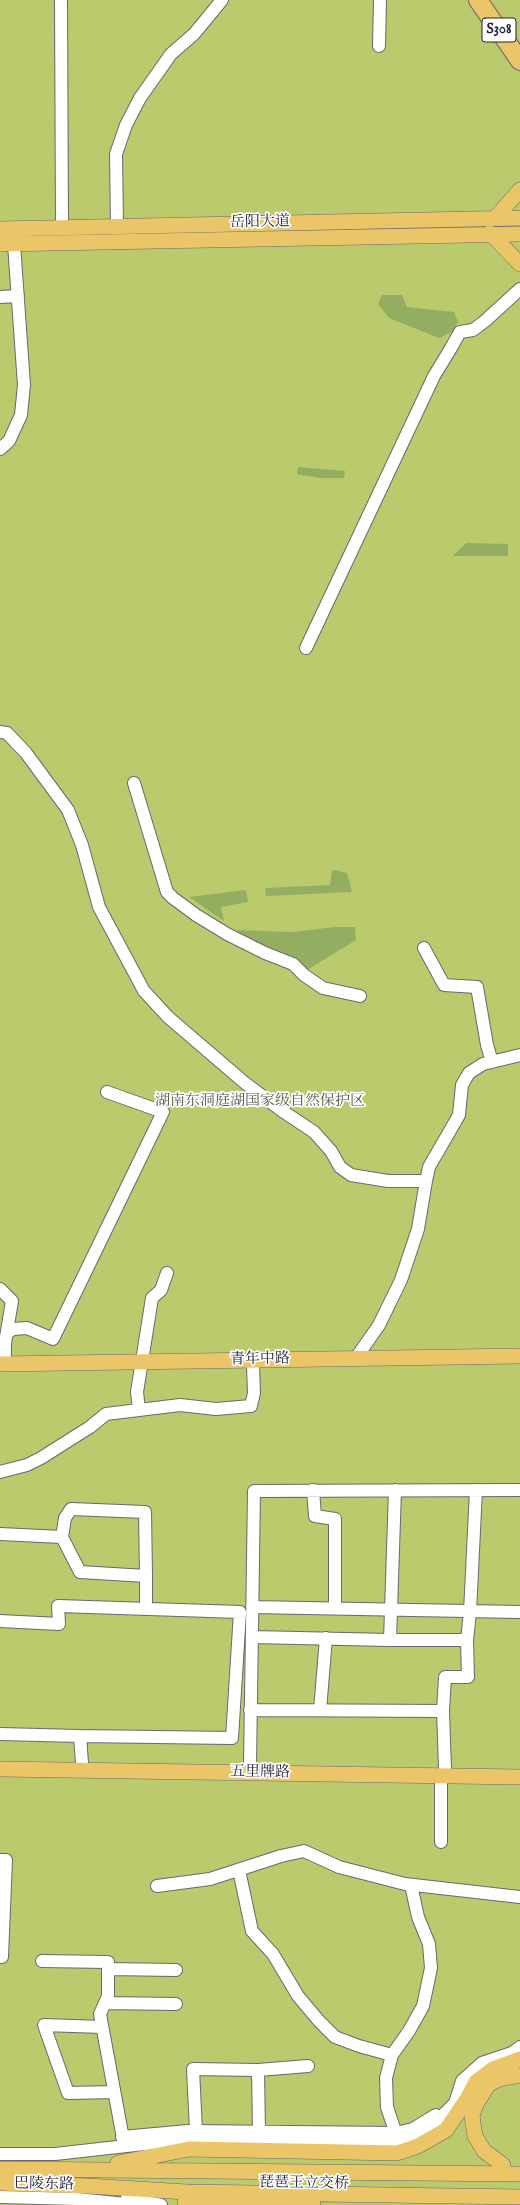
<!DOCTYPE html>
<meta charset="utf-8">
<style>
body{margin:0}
canvas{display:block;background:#f6e8d3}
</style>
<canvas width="520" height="2205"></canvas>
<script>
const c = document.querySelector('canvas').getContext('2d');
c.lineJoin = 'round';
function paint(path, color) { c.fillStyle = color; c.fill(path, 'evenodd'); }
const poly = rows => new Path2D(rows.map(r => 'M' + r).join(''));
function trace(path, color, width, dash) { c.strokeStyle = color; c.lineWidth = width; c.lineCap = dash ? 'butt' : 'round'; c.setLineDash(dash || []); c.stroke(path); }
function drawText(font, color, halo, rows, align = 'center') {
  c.font = font + ' "IM FELL English","Noto Serif SC",serif'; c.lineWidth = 3.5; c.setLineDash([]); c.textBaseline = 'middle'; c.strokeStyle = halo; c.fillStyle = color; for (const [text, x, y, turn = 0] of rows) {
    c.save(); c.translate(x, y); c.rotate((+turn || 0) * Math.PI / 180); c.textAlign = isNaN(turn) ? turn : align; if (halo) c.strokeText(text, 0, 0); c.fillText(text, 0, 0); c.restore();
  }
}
paint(poly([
 [0,0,520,0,520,2205,0,2205]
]), '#baca6d');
paint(poly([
 [382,295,402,295,407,307,454,312,458,322,452,332,439,338,389,318,378,304],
 [298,467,345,471,344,478,320,478,297,474],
 [466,543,508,544,508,556,453,556],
 [335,870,347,873,352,892,266,896,265,888,330,885,332,871],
 [246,890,248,902,221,907,224,921,189,897],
 [335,927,355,927,356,940,307,970,282,953,248,939,237,930,292,932]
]), '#93ae60');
const minor = poly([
 [61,0,62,227],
 [379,46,380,0],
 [117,226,116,154,126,125,140,98,171,54,194,34,222,0],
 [0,297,18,296],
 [0,449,9,441,21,415,24,385,14,244],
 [306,648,434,376,451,348,460,332,473,330,485,321,520,289],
 [0,732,7,733,26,753,68,810,82,845,99,907,144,991,168,1017,245,1083,281,1110,314,1132,331,1151,340,1167,351,1175,388,1181,426,1181,418,1229,401,1280,379,1325,356,1358],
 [134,783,167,892,173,898,196,915,227,934,265,953,293,964,304,975,323,988,360,996],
 [424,948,444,985,477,987,487,1045,492,1062],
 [426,1181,429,1167,459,1115,462,1085,469,1073,483,1064,520,1055],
 [0,1289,12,1301,5,1343,5,1359],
 [7,1333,13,1329,27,1328,53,1339,163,1112,107,1092],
 [139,1409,137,1392,152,1298,161,1290,167,1273],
 [0,1472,27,1465,41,1458,90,1427,106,1414,180,1405,216,1409,251,1406,254,1393,253,1366],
 [313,1490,315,1516,335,1519,335,1608],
 [395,1490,390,1640,467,1640,470,1612,476,1490],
 [0,1534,62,1537,65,1518,71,1509,145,1512,146,1576],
 [62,1537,80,1572,146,1576,146,1609],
 [252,1607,520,1612],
 [0,1621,59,1624,58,1606,240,1612,232,1738,80,1736],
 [252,1637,390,1640],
 [250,1710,443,1711,445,1769],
 [320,1710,326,1638],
 [443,1711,445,1677,468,1677,467,1640],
 [0,1734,80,1736,82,1763],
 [250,1766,254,1491,520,1490],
 [441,1842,441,1776],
 [0,1860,6,1860,2,1957,0,1957],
 [239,1870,252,1931,273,1954,298,1996,319,2021,335,2037,359,2046,392,2055],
 [157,1886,210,1879,281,1856,304,1851,339,1867,405,1884,520,1897],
 [42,1961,108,1962,108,1996,100,2014,124,2144],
 [108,1969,176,1970],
 [105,2003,176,2004],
 [102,2027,44,2025,68,2093,114,2092],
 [258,2070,308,2066],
 [196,2131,193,2069,258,2070,259,2132],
 [122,2137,188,2131,395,2133,413,2129,436,2115],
 [398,2140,387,2107,386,2078,392,2055,409,2031,423,2006,431,1968,429,1944,418,1917,411,1885],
 [0,2154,55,2154,189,2139,393,2144,426,2132,455,2103,462,2081,482,2063,512,2053,520,2047],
 [0,2197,77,2199,135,2205],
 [127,2198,161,2205]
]);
const major = poly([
 [495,218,520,190],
 [0,229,520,218],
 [490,233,520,264],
 [0,244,520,234],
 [0,1364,520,1356],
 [0,1769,520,1777],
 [118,2163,189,2149,397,2153,418,2146,446,2130,467,2099,476,2082,493,2069,520,2059],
 [503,2165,484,2151,475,2136,472,2116,476,2104,489,2084,499,2079,520,2075],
 [0,2169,520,2174],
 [0,2183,87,2186,187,2192,520,2197],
 [185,2202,313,2205]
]);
const highway = poly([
 [478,0,520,61]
]);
trace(minor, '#6c6770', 14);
trace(major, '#6c6770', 16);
trace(highway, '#6c6770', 20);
trace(minor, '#fff', 12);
trace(major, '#ebc669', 15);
trace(highway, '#ebc669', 18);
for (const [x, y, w] of [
 [499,30,34]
]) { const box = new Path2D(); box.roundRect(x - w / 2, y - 12, w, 24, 3); c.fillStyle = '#fff'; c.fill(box); trace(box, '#22223b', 1); }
drawText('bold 14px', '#22223b', null, [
 ["S308",499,30]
]);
drawText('15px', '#22223b', '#fff', [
 ["岳阳大道",260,223,-1],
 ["青年中路",260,1360,-1],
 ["五里牌路",260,1773,1],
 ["琵琶王立交桥",304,2184,1],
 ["巴陵东路",44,2185,1]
]);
drawText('15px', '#575d4c', '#fff', [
 ["湖南东洞庭湖国家级自然保护区",260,1102]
]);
</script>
